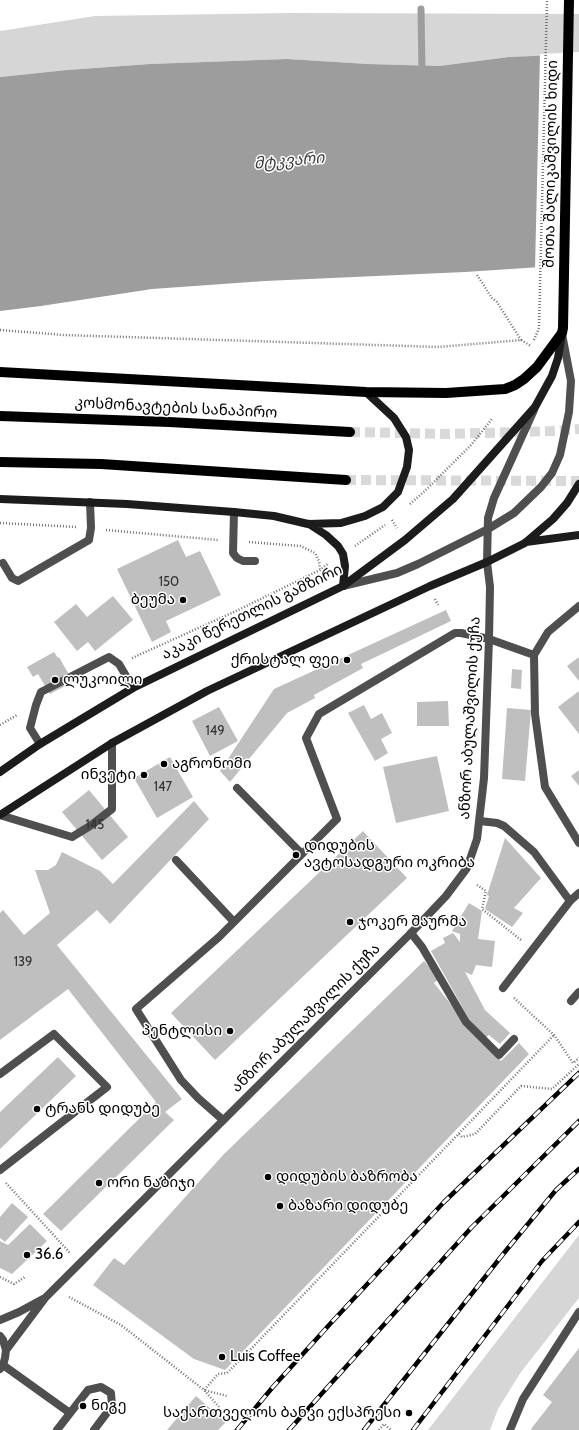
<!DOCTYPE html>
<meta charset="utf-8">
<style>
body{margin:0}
canvas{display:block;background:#fff}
</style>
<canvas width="579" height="1430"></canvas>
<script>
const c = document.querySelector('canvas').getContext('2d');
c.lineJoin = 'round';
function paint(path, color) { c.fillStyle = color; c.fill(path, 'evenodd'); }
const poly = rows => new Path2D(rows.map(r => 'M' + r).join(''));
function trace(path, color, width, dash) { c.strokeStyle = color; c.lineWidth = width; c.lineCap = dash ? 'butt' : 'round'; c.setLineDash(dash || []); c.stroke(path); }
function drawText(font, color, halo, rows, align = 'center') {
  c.font = font + ' Cabin,"Noto Sans Georgian",sans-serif'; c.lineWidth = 3; c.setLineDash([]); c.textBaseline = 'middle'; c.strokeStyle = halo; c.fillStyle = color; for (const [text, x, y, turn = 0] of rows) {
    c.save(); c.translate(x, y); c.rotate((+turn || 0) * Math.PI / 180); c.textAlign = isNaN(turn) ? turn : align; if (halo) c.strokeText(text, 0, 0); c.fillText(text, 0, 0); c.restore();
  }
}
paint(poly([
 [290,13,579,14,579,54,509,57,439,66,368,64,287,59,150,64,67,70,0,77,0,31,95,16],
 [579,1235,579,1298,521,1372,498,1409,490,1430,428,1430]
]), '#d6d6d6');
paint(poly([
 [579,54,556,266,465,272,265,281,152,289,41,306,0,311,0,77,67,70,150,64,287,59,368,64,439,66,509,57]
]), '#9d9d9d');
paint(poly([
 [579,52,579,264,535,269,540,54]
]), '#fff');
trace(poly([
 [421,9,422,73]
]), '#9d9d9d', 7);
paint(poly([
 [178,540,186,557,200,551,221,595,166,621,171,632,152,642,117,569],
 [113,596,133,620,95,651,88,642,77,651,54,622,76,604,87,617],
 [446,610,451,621,361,664,363,668,314,695,315,698,287,713,230,782,220,771,274,689],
 [54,652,58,658,59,657,73,682,50,694,38,674,33,677,27,667],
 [579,657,579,681,567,666],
 [512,669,522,670,521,689,511,688],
 [579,691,579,734,558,707],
 [448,701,449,726,417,726,417,702],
 [364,705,371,719,382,713,392,733,381,739,388,753,375,761,348,713],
 [219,707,238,741,210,756,192,721],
 [507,708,531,710,525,781,502,779],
 [437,756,449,811,396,823,383,767],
 [170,757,193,797,157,818,134,778],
 [579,770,579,786,571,776],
 [89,790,128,837,102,860,62,812],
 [194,801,209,819,110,924,97,910,57,945,182,1099,165,1112,174,1120,61,1231,43,1214,156,1102,68,989,0,1040,0,913,3,910,24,935,50,913,35,870,48,870,56,865,62,852,100,871,113,884],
 [363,831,407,878,215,1060,171,1013],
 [505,838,541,878,514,908,523,913,512,927,485,909,489,896,487,895],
 [469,903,482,911,478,939,495,941,492,967,476,965,472,975,465,972,485,1010,510,1033,500,1044,489,1035,485,1038,469,1019,431,951,445,943,443,938,453,933,460,942,460,934,452,931],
 [424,961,439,979,434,983,468,1026,501,1061,519,1043,529,1054,225,1370,194,1359,93,1285,114,1258,124,1265,224,1154],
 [58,1057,76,1076,0,1149,0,1112],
 [12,1203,28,1217,5,1242,0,1238,0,1217],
 [30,1224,47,1241,12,1274,0,1268,0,1241,8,1245],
 [579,1348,579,1430,532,1430,531,1429,552,1402,543,1395],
 [196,1396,226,1422,218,1430,167,1430]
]), '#bfbfbf');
trace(poly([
 [350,432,448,434,553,431,579,429],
 [346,480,579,481]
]), '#d9d9d9', 10, [10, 5]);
trace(poly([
 [477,275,492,298,497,302,521,340],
 [0,330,64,335,439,347,521,340,531,346],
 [534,340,539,328,547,0],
 [410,504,429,487,471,445,492,419],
 [392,520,397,528],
 [0,523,77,527],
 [106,530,218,540],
 [249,542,300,546,315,553,319,561,320,569],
 [355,546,385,525],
 [435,599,438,605],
 [132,658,234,612,320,570,329,563],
 [0,725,17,715],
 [477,885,486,891,482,909,521,940],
 [514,998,554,1035,573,1063,579,1058],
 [459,1134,462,1137,475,1134,521,1086,552,1089,579,1064],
 [6,1183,70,1253],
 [0,1277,14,1284,25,1277],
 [69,1297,121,1325,204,1390,218,1374,227,1373,246,1354,554,1035],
 [219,1407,204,1390,227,1396],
 [379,1430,384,1424,391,1430]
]), '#717171', 2.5, [1, 2]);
trace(poly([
 [234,512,233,553,237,558,243,561,255,561],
 [3,563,12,578,18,581,89,540,91,528,90,502],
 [343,586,397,573,418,564,488,529,514,513,541,487,552,473,560,455,569,412,571,381,562,334],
 [579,606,548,632,534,655,535,714,545,787,579,843],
 [40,744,30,728,36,705,41,692,109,657,119,664,133,688],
 [237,788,302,854],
 [0,815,72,837,90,826,112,809,112,743],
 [480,821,497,823,504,826,534,852,570,901,503,988],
 [176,860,234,922],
 [570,901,579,893],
 [411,933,422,947,466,1022,499,1055,514,1039],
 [571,1001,579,992],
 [0,1074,54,1034,107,1087,0,1170],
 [223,1120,198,1098,181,1080,136,1009,219,937,337,819,306,738,319,714,455,633,461,633,489,639,534,655],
 [3,1365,70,1413],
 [57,1430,88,1390,101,1387,111,1393,112,1406,94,1430]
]), '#4f4f4f', 8);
trace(poly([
 [510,1430,523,1399,579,1312]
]), '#4f4f4f', 8);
trace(poly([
 [0,1320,19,1312,43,1299],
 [0,1336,3,1340,6,1350,5,1358,3,1365,0,1369],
 [6,1350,45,1298,411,933,446,896,467,868,477,839,484,778,489,639,490,587,487,562,488,518,494,498,534,410]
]), '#4f4f4f', 8);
trace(poly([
 [0,499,127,504,234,512,274,516,308,524,341,523,365,516,383,507,398,492,407,467,409,450,406,437,394,418,366,392],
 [309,524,326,535,338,546,343,554,345,566,343,586],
 [526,542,579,535],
 [0,772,40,744,133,688,343,586,405,540,453,499,535,407,552,376,558,358,562,334],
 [0,815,112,743,207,691,430,586,487,562,525,543,553,519,567,503,579,484]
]), '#1c1c1c', 8);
trace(poly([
 [0,372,366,392,446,393,505,389,515,385,524,379,537,367,562,333,563,328,569,0],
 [0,416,169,422,350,432],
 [0,462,101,464,346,480]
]), '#000', 10);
const rail = poly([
 [237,1430,272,1388,330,1324,444,1202,579,1073],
 [289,1430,471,1228,579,1121],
 [364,1430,504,1253,556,1190,579,1169],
 [413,1430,542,1261,579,1222]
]);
trace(rail, '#000', 4.5);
trace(rail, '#fff', 3, [9]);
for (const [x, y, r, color] of [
 [183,600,4,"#000"],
 [347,660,4,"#000"],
 [55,680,4,"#000"],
 [164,764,4,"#000"],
 [144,775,4,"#000"],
 [296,855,4,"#000"],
 [350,922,4,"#000"],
 [230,1031,4,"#000"],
 [37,1109,4,"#000"],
 [268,1177,4,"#000"],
 [99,1183,4,"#000"],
 [280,1206,4,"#000"],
 [27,1255,4,"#000"],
 [222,1357,4,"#000"],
 [83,1406,4,"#000"],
 [409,1413,4,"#000"]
]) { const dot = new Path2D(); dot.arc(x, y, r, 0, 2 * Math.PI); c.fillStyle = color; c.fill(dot); trace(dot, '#fff', 1.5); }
drawText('13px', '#303030', null, [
 ["150",169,582],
 ["149",215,731],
 ["147",163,787],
 ["145",95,825],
 ["139",23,962]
]);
drawText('15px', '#000', '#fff', [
 ["შოთა შალიკაშვილის ხიდი",551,164,-89],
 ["კოსმონავტების სანაპირო",176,408,3],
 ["აკაკი წერეთლის გამზირი",252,612,-26],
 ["ანზორ აბულაშვილის ქუჩა",470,718,-87],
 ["ანზორ აბულაშვილის ქუჩა",306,1018,-45]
]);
drawText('15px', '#000', '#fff', [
 ["ბეუმა",175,600,"right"],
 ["ქრისტალ ფეი",339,660,"right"],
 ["ლუკოილი",63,680],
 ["აგრონომი",172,764],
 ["ინვეტი",136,775,"right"],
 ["დიდუბის",304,846],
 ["ავტოსადგური ოკრიბა",304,863],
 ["ჯოკერ შაურმა",358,922],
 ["პენტლისი",222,1031,"right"],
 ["ტრანს დიდუბე",45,1109],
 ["დიდუბის ბაზრობა",276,1177],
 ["ორი ნაბიჯი",107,1183],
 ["ბაზარი დიდუბე",288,1206],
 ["36.6",35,1255],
 ["Luis Coffee",230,1357],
 ["ნიგე",91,1406],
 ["საქართველოს ბანკი ექსპრესი",401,1413,"right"]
], 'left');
drawText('italic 16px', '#3e3e3e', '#fff', [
 ["მტკვარი",289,161,-5]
]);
</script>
